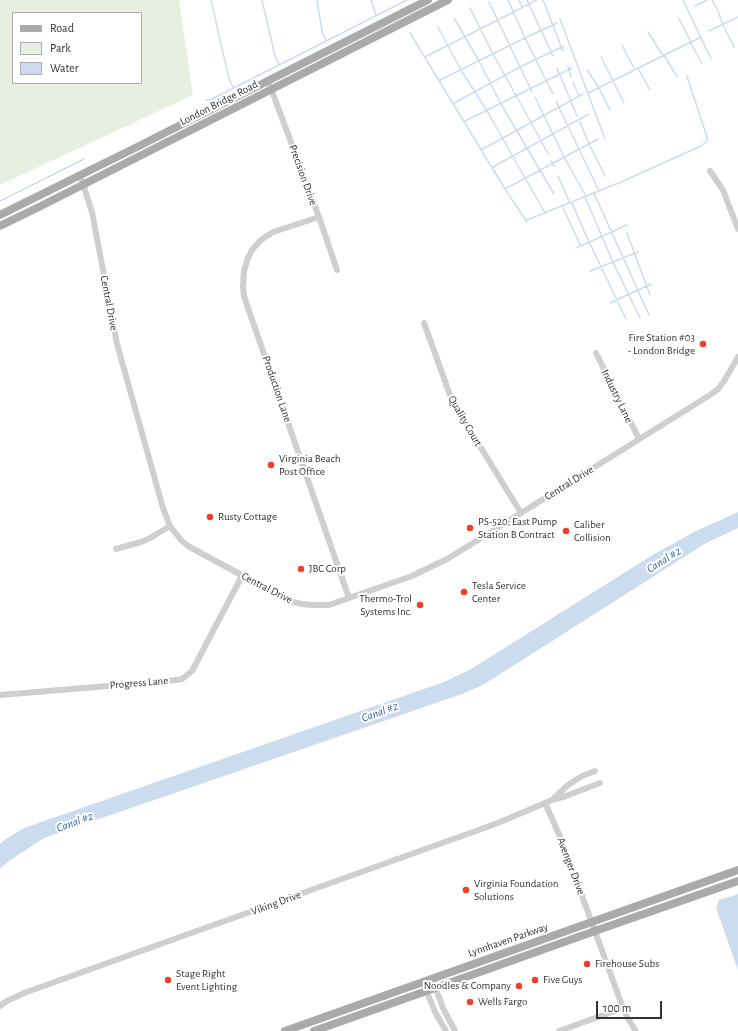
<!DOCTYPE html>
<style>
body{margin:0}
#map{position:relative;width:738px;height:1031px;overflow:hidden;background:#fff;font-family:"Alegreya Sans",sans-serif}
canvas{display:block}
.legend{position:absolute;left:12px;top:12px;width:130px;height:72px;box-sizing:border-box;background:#fff;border:1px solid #adadad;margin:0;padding:5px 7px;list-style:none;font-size:12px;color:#323232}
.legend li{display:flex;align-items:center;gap:8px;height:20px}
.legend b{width:20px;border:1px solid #adadad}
.scale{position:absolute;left:596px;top:1001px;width:66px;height:18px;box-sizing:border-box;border:2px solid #323232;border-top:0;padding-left:5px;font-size:12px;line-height:14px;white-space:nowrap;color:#323232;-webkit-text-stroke:3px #fff;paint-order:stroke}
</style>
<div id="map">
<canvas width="738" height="1031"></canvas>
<ul class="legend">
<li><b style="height:5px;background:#aaa"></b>Road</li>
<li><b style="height:11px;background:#e6efe0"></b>Park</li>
<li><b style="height:11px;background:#ccdcef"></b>Water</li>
</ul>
<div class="scale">100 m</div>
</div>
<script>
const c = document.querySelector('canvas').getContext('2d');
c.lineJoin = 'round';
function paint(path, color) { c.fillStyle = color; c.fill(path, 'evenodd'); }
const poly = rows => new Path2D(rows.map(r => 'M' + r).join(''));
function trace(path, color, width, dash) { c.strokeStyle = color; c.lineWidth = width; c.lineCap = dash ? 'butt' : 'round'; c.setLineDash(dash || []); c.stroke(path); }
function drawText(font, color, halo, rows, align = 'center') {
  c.font = font + ' "Alegreya Sans",sans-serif'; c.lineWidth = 4; c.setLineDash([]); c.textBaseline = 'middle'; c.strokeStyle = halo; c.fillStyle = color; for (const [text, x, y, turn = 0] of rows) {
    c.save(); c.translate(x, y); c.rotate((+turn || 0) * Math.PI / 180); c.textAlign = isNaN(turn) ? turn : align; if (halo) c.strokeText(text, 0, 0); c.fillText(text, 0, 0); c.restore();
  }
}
paint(poly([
 [0,0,179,0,193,95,0,185],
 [13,13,141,13,141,83,13,83]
]), '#e6efe0');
paint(poly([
 [738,512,738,528,706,543,483,685,462,694,44,838,24,851,8,862,0,869,0,844,6,839,24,828,444,682,471,669,651,556,694,532],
 [738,894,738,970,716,908,719,900]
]), '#ccdcef');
trace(poly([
 [211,0,229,79,233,87],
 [262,0,275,56,279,65],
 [317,0,322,31,326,41],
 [371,0,376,15],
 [508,0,525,38,553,94],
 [519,0,522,7],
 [527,0,553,56],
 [543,0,563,51],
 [683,0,711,59],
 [712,0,718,11,723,25,734,47],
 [489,2,532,92],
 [695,6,707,0],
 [470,8,493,54,549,155],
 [678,17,691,42],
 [454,18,479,61,501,104,554,194],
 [560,19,605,139],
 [438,27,461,70,487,111,545,213],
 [709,31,738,17],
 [648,32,663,56],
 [410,33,505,189],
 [690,42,702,63],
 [622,45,635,70],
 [664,55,677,77],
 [425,57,537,0],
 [601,57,624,103],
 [568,66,571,77],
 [557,68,577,116],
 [638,68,650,90],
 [587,70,599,88,610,110],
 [440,80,525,38,557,23],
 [573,82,579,96],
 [588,93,701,37],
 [535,97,564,157,586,196],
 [206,100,212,99,407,0],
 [556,101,599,191],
 [454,103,520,67,564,46],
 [465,121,572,68],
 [580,122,589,144,605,176],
 [481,150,583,94],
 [551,161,554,166],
 [493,167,589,114],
 [558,176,570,203],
 [594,193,649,315],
 [585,197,613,262,640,318],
 [0,201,84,159],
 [572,203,589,242,626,319],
 [562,206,581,246],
 [527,220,621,182,701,146,708,140,687,76],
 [527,222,505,189,598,139],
 [627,233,650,295],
 [576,248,627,225],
 [590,271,638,252],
 [610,303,651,284]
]), '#ccdcef', 1.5);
trace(poly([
 [270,86,319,217,337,270],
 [710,171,723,190,738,229],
 [82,181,92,212,117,344,163,508,170,526,181,540,188,546,289,601,302,604,311,605,329,605,412,576,449,558,710,395,718,389,724,381,738,357],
 [319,217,273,232,261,240,252,250,248,258,244,271,243,287,244,296,248,308,349,598],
 [424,323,450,395,459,412,521,513],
 [596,353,639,439],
 [116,549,141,542,150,538,170,526],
 [0,695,168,681,182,679,192,671,242,576],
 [553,799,568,785,582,776,595,771],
 [545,803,562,841,623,1008,627,1017,636,1031],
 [434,984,443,1008,455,1031],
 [425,987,435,1012,446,1031],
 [0,1006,7,1001,24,993,498,823,552,800,566,796,600,783],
 [559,1031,623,1008]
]), '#cfcfcf', 6);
trace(poly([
 [0,215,139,146,428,0],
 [0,226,37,208,448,0],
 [285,1031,738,870],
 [314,1031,595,931,738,881]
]), '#aaa', 8);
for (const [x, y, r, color] of [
 [703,344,4,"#f13f2c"],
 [271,465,4,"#f13f2c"],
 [210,517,4,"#f13f2c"],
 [470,528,4,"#f13f2c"],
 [566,531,4,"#f13f2c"],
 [301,569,4,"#f13f2c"],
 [464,592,4,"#f13f2c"],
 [420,605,4,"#f13f2c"],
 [466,890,4,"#f13f2c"],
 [587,964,4,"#f13f2c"],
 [168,980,4,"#f13f2c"],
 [535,980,4,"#f13f2c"],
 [519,986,4,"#f13f2c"],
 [470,1002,4,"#f13f2c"]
]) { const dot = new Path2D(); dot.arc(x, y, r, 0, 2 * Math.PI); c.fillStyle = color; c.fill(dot); trace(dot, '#fff', 1.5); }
drawText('11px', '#323232', '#fff', [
 ["London Bridge Road",219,103,-27],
 ["Precision Drive",303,175,70],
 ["Central Drive",109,303,79],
 ["Production Lane",277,389,71],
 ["Industry Lane",617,396,64],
 ["Quality Court",465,421,60],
 ["Central Drive",569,483,-32],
 ["Central Drive",267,588,27],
 ["Progress Lane",139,683,-5],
 ["Avenger Drive",571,866,69],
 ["Viking Drive",276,903,-20],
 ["Lynnhaven Parkway",508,940,-19]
]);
drawText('11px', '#323232', '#fff', [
 ["Fire Station #03",695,338,"right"],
 ["- London Bridge",695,351,"right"],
 ["Virginia Beach",279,459],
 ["Post Office",279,472],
 ["Rusty Cottage",218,517],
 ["PS-520; East Pump",478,522],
 ["Station B Contract",478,535],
 ["Caliber",574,525],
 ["Collision",574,538],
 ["JBC Corp",309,569],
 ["Tesla Service",472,586],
 ["Center",472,599],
 ["Thermo-Trol",412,599,"right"],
 ["Systems Inc.",412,612,"right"],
 ["Virginia Foundation",474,884],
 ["Solutions",474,897],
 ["Firehouse Subs",595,964],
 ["Stage Right",176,974],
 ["Event Lighting",176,987],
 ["Five Guys",543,980],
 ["Noodles & Company",511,986,"right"],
 ["Wells Fargo",478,1002]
], 'left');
drawText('italic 12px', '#39659b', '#fff', [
 ["Canal #2",664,560,-32],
 ["Canal #2",380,712,-20],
 ["Canal #2",75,822,-20]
]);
</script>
